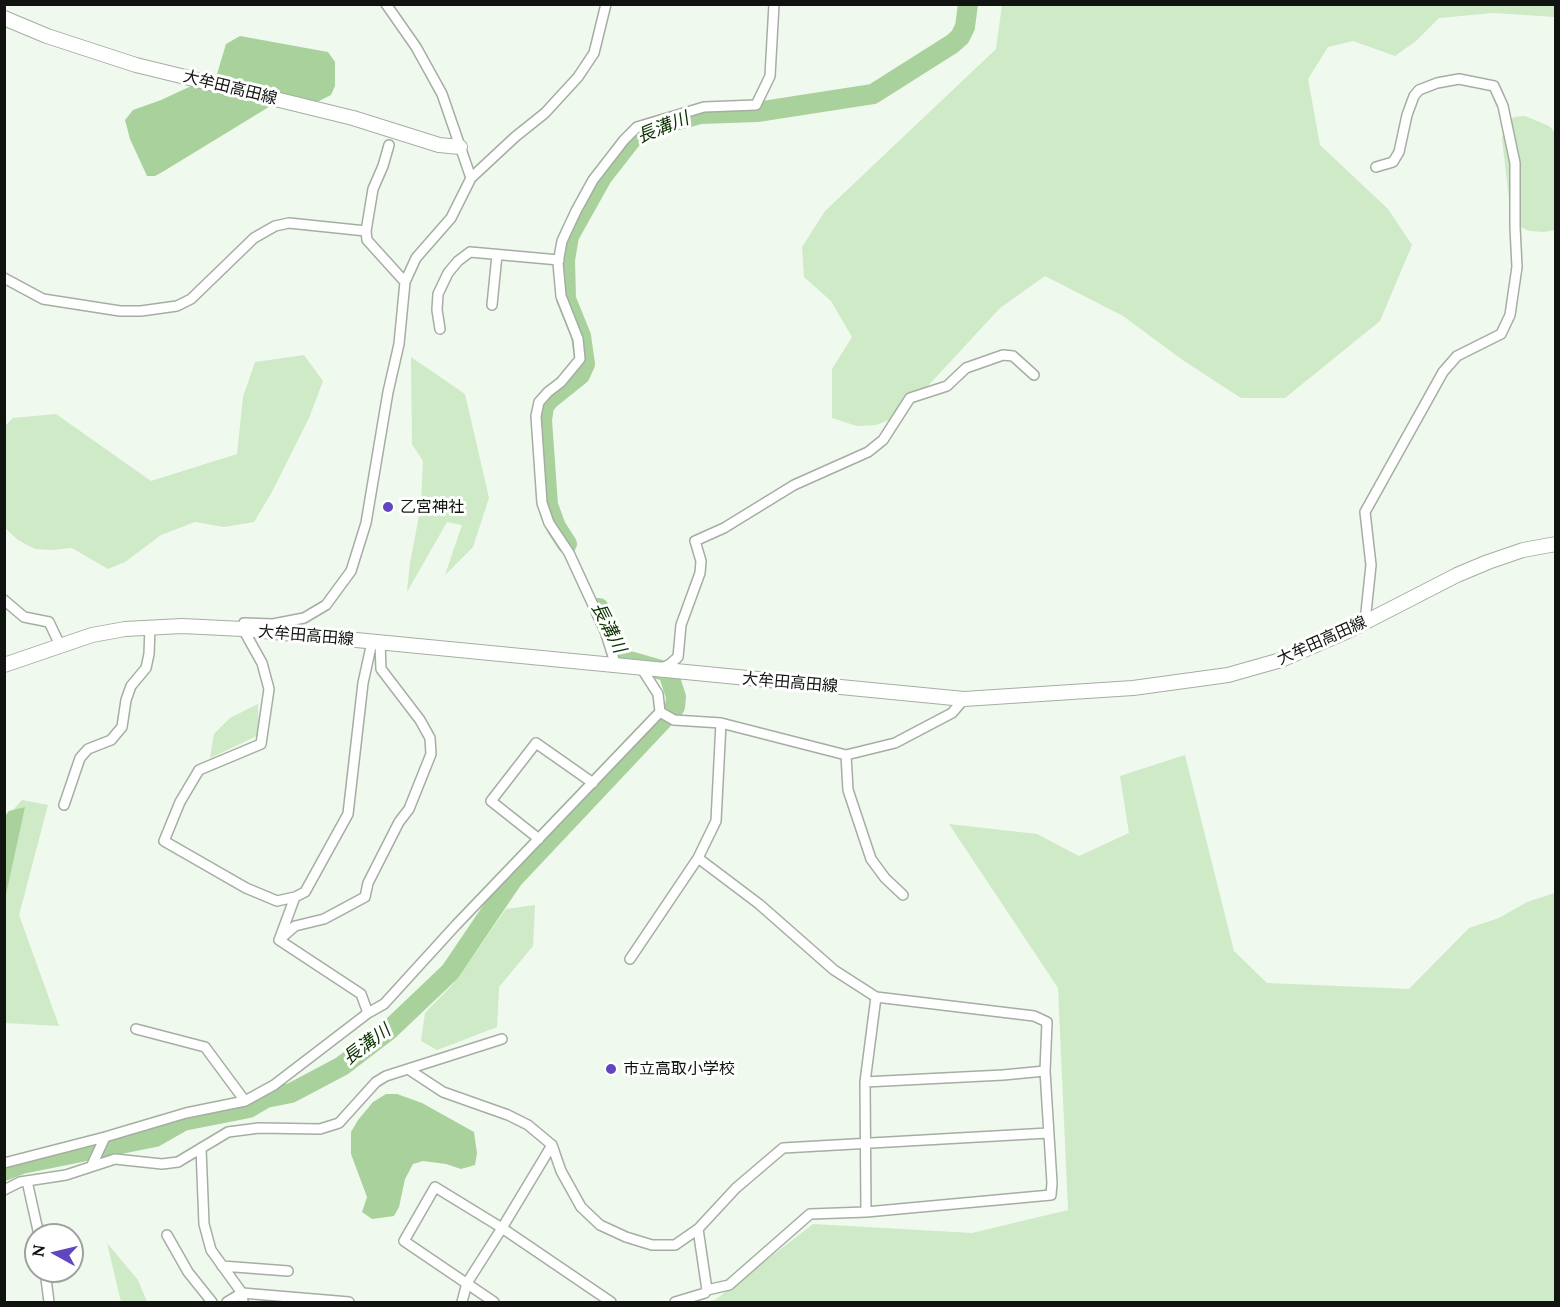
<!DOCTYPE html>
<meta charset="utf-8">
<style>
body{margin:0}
#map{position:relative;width:1560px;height:1307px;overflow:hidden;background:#f0f9ed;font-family:Lora,serif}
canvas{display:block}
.frame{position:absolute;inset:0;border:6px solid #10130f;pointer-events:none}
.north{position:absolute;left:24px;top:1223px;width:60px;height:60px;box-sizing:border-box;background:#fff;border:2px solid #9fa19f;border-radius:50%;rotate:278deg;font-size:16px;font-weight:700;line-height:24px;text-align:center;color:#10130f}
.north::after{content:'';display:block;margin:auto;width:21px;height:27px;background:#6246be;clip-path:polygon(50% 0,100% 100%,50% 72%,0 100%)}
</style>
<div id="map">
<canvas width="1560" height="1307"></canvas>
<div class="frame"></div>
<div class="north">N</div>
</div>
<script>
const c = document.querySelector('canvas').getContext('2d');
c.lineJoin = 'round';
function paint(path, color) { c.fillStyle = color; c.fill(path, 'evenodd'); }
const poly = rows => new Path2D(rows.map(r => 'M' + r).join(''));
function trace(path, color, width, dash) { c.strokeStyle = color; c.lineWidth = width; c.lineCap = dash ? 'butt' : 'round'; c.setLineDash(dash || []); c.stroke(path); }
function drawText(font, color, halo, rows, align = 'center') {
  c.font = font + ' Lora,"Noto Sans JP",serif'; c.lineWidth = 6; c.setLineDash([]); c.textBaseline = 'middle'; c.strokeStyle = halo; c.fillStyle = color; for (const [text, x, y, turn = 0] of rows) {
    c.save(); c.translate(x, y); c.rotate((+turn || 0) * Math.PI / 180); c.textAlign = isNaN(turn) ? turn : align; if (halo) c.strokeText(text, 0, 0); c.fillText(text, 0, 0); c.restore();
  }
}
paint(poly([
 [1002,5,1555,5,1555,17,1493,13,1439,18,1416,41,1395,56,1353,41,1328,47,1308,79,1320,145,1388,209,1412,245,1380,321,1285,398,1241,398,1184,361,1123,316,1045,276,1000,308,900,416,876,425,857,426,832,418,832,369,852,337,831,301,804,277,802,247,825,211,996,49],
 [1525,116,1549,126,1555,132,1555,230,1544,232,1529,231,1521,227,1511,216,1502,139,1505,123,1514,117],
 [304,355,323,381,309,418,273,490,254,522,224,527,195,522,161,535,125,562,108,569,72,548,52,550,35,549,18,540,5,528,5,426,13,418,56,414,151,481,237,454,243,397,255,362],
 [411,357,465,394,489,498,473,547,445,575,462,525,447,522,407,592,410,563,421,505,423,461,412,444],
 [258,704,259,735,210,758,214,734,230,718],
 [1185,755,1234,951,1267,983,1409,989,1469,928,1499,918,1527,902,1555,893,1555,1302,706,1302,715,1300,813,1224,972,1233,1068,1210,1058,988,949,824,1037,834,1079,856,1129,833,1120,776],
 [22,800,48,805,19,915,59,1026,5,1023,4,820],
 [535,905,533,946,499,987,497,1027,437,1050,421,1041,425,1013,454,983,506,909],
 [107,1243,138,1280,147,1302,121,1302]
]), '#ceeac6');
paint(poly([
 [240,36,328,52,335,62,335,86,331,95,311,105,277,102,164,171,155,176,147,176,130,139,125,120,133,110,161,100,217,74,226,44],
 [25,807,5,899,5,816,9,811],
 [386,1094,397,1094,422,1103,474,1132,477,1153,475,1165,461,1169,446,1164,423,1161,413,1164,405,1179,399,1207,394,1216,372,1219,362,1212,367,1197,351,1154,351,1132,358,1120,373,1102]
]), '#a8d19b');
trace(poly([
 [567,544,556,527,548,505,542,420,544,406,550,399,580,375,585,364,581,336,566,299,565,260,569,236,602,177,634,136,648,128,700,114,757,112,873,94,952,44,960,37,965,27,968,4],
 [4,1171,22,1164,155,1137,183,1121,249,1108,266,1098,291,1093,342,1066,389,1030,450,972,513,879,675,707,676,697,668,672,623,659,599,608]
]), '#a8d19b', 20);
const minor = poly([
 [386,4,416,47,442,94,471,178],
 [389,145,383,166,373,189,366,231,367,240,405,282],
 [4,278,43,299,120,311,141,311,177,306,191,299,254,238,275,226,289,223,366,231],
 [492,305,497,255],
 [440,329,437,310,438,294,448,273,458,261,470,252,559,260],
 [4,600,24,617,49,622,60,645],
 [1365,622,1371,565,1365,512,1443,372,1457,356,1501,334,1510,315,1517,267,1515,227,1515,163,1503,106,1494,86,1459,79,1437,83,1419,90,1414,96,1407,115,1399,152,1393,162,1376,167],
 [372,642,363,683,348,814,305,892,295,897,277,901,246,888,164,841,180,802,199,770,261,744,269,689,262,663,243,629,244,623,273,624,304,618,326,605,351,571,366,523,388,392,399,344,405,282,416,258,451,218,471,178,515,137,545,113,578,77,594,53,606,4],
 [616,666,605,631,569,553,549,523,542,503,536,416,539,402,548,392,561,382,580,359,578,339,561,296,558,263,562,241,576,211,593,180,624,140,637,127,704,107,756,105,770,76,774,4],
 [642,669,658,694,660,712],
 [660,669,670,664,678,657,681,625,700,573,701,561,695,541,724,528,794,485,868,452,883,440,910,398,947,386,966,368,1003,355,1013,356,1034,375],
 [660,712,674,720,721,723,846,755,895,743,952,713,964,699],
 [846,755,848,790,871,859,885,878,903,895],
 [64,805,80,758,88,749,111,740,122,727,126,700,131,686,146,668,149,654,150,627],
 [539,839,491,801,536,743,593,783],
 [295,897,279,940,361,994,368,1013],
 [279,940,295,926,324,919,365,897,368,883,399,822,409,809,431,754,430,738,420,720,381,669,380,643],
 [630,959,698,858,716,821,721,723],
 [136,1029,205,1047,245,1101],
 [408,1069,443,1092,508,1115,528,1125,552,1145,561,1171,581,1207,600,1225,626,1237,652,1245,675,1245,698,1229,736,1188,783,1148,1048,1133],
 [865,1082,1003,1075,1045,1071],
 [201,1148,204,1224,211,1250,242,1293,243,1302],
 [4,1163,105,1137],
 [92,1165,105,1137,186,1113,245,1101,274,1085,368,1013,384,1004,456,925,660,712],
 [27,1181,39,1235],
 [4,1190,20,1182,66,1175,115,1159,162,1164,178,1162,228,1132,259,1128,320,1129,339,1123,376,1082,386,1076,502,1039],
 [866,1212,865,1082,876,997],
 [698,1229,707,1290],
 [167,1235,188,1272,212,1302],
 [222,1266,288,1271],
 [45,1271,49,1302],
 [227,1302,242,1293,349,1302],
 [462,1302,467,1283,502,1228,552,1145],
 [494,1302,404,1241,435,1187,502,1228,611,1302],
 [675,1302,705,1293,707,1290,729,1285,810,1214,866,1212,1051,1195,1052,1183,1045,1071,1047,1022,1034,1016,876,997,834,970,759,904,698,858]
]);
const primary = poly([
 [4,18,47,36,136,65,353,118,439,145,460,147],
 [4,665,92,635,125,629,182,626,243,629,964,699,1133,688,1228,675,1281,660,1348,631,1457,575,1488,562,1523,550,1556,544]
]);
trace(minor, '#a5aea2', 12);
trace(primary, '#a5aea2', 16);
trace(minor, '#fff', 9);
trace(primary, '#fff', 14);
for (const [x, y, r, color] of [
 [388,507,6,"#6246be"],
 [611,1069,6,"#6246be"]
]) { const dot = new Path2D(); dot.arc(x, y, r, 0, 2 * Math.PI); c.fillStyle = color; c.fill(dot); trace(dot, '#fff', 2); }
drawText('16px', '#10130f', '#fff', [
 ["大牟田高田線",230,88,14],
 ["大牟田高田線",306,636,5],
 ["大牟田高田線",1322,641,-24],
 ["大牟田高田線",790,683,5]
]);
drawText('16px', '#10130f', '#fff', [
 ["乙宮神社",400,507],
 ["市立高取小学校",623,1069]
], 'left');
drawText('italic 18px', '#0b3300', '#fff', [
 ["長溝川",663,128,-22],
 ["長溝川",608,628,63],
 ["長溝川",367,1045,-37]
]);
</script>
